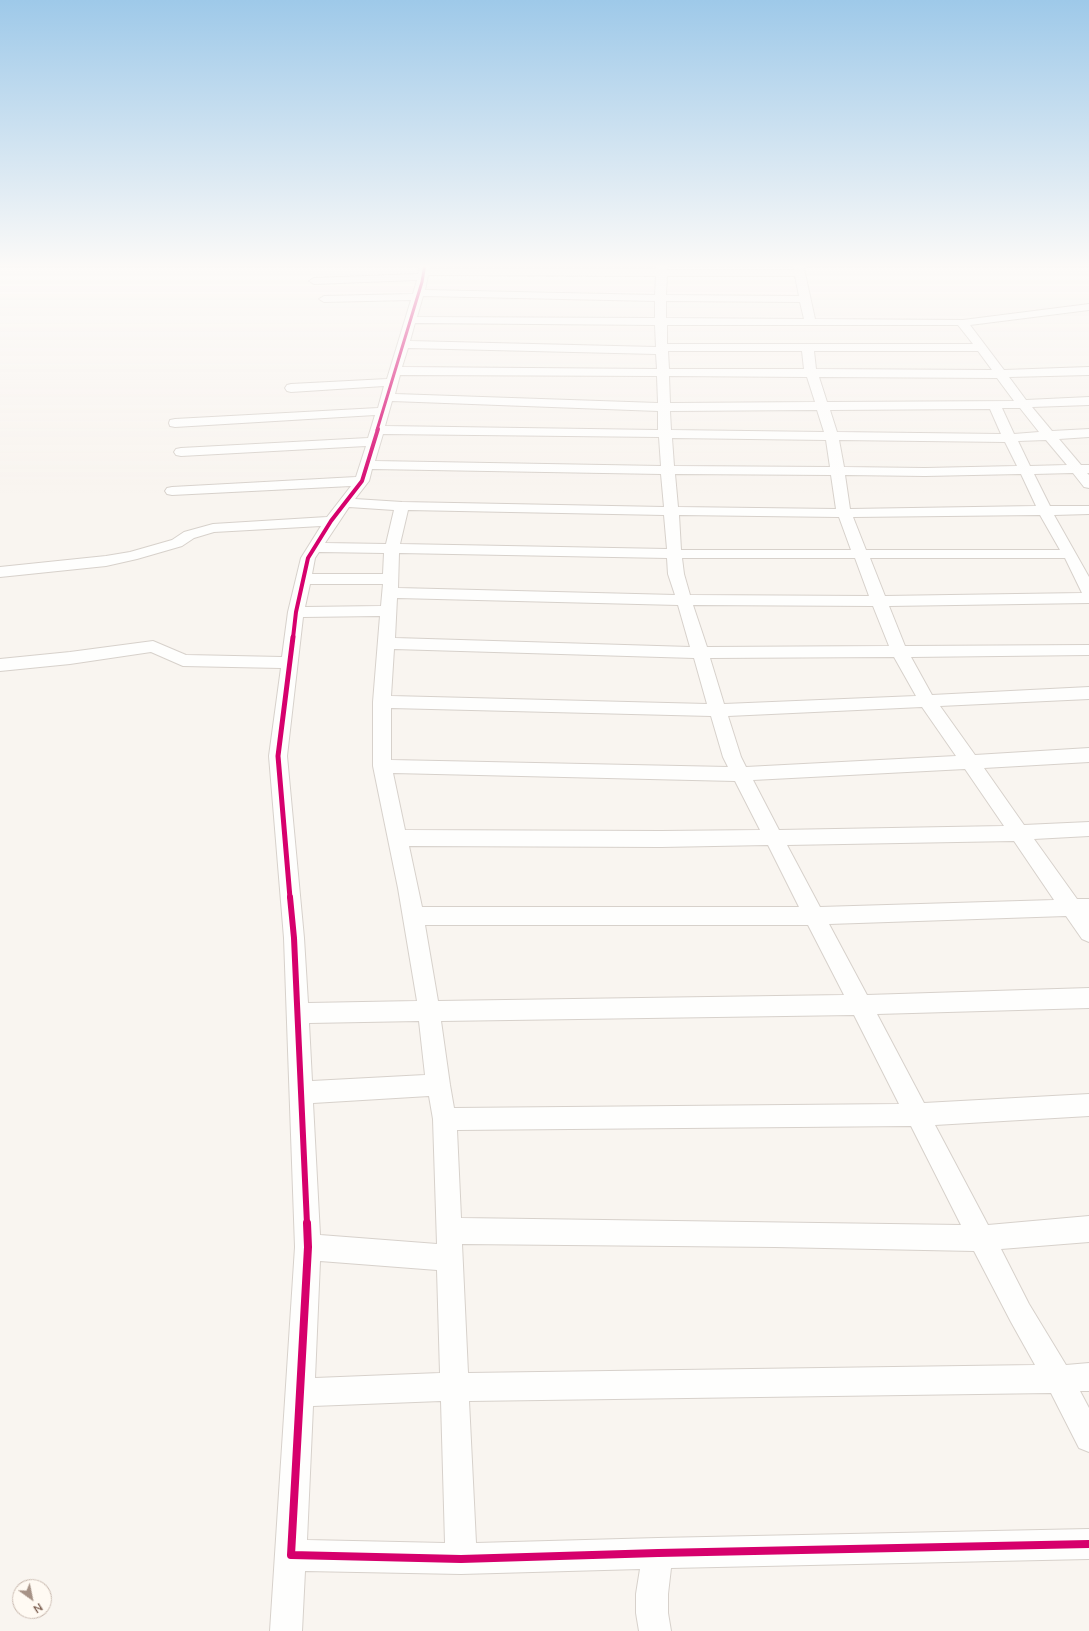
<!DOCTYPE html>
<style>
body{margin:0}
#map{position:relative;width:1089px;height:1631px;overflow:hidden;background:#f9f5f0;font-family:Mulish,sans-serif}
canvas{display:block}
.north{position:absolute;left:12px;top:1579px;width:40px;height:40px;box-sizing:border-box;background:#fffaf3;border:1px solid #cabbb1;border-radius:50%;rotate:147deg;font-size:11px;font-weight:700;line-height:16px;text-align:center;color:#7a5c4d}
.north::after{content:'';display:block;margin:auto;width:14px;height:18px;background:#a69286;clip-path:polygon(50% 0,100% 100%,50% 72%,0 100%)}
</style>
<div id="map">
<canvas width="1089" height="1631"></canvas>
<div class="north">N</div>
</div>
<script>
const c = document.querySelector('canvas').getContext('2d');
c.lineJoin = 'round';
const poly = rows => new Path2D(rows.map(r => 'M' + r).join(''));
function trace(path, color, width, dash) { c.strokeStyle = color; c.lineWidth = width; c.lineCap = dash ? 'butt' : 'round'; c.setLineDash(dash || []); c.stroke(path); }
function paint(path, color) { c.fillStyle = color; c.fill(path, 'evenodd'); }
const street = poly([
 [420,264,430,264,429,269,656,269,657,264,667,264,667,270,794,270,793,264,803,264,815,319,963,320,1089,304,1089,310,970,325,1004,370,1089,367,1089,375,1009,377,1026,400,1089,397,1089,405,1032,407,1052,431,1089,429,1089,437,1059,439,1081,465,1089,465,1089,473,1087,473,1089,475,1089,488,1084,487,1073,473,1034,474,1050,506,1089,506,1089,514,1054,515,1089,577,1089,603,889,606,905,646,1089,645,1089,655,911,657,932,695,1089,687,1089,699,940,706,975,755,1089,748,1089,762,984,768,1024,825,1089,822,1089,836,1034,839,1077,899,1089,899,1089,942,1082,939,1066,916,829,924,867,995,1089,988,1089,1008,877,1014,924,1103,1089,1094,1089,1116,935,1125,988,1225,1089,1216,1089,1242,1001,1249,1029,1304,1066,1365,1089,1363,1089,1391,1080,1391,1089,1408,1089,1452,1079,1448,1051,1393,469,1401,476,1543,658,1538,1089,1529,1089,1559,671,1568,668,1594,668,1613,671,1631,639,1631,636,1613,636,1594,640,1569,461,1574,305,1571,302,1631,270,1631,295,1247,284,938,269,756,281,668,183,666,151,652,70,664,0,671,0,659,70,652,153,641,186,655,282,657,288,612,301,558,321,526,214,532,194,538,182,546,137,559,106,566,0,577,0,567,106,556,130,552,172,540,184,532,213,524,327,517,351,486,172,495,167,494,165,491,167,488,172,487,356,477,366,446,181,456,176,455,174,452,176,449,181,448,368,438,375,415,175,427,170,426,169,423,170,420,175,419,378,408,384,386,291,392,287,391,285,388,287,385,291,384,387,379,411,300,324,302,319,299,324,296,413,294,417,280,314,284,309,281,314,278,418,274,420,264],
 [428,275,656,276,655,295,425,290,428,275],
 [667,276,795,276,799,296,666,295,667,276],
 [423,296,655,301,655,318,417,317,423,296],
 [666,301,800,302,804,319,666,318,666,301],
 [415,323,655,325,656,347,410,341,415,323],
 [667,325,958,325,973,344,667,344,667,325],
 [408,348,656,354,657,369,402,367,408,348],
 [668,351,802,351,804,369,669,369,668,351],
 [814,351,978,351,992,370,816,369,814,351],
 [400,375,657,376,658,403,395,394,400,375],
 [669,376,807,377,815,402,670,403,669,376],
 [819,377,997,378,1014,401,827,402,819,377],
 [392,401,658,411,658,430,385,426,392,401],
 [1002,408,1020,408,1039,432,1014,434,1002,408],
 [990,409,1001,434,837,432,830,410,990,409],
 [817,410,824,432,671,430,670,411,817,410],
 [383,434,659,437,661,466,375,461,383,434],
 [672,438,826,440,830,467,674,466,672,438],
 [839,440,1005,442,1017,466,925,468,844,467,839,440],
 [1046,440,1067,465,1030,466,1018,441,1046,440],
 [372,469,661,474,664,507,402,502,355,499,369,481,372,469],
 [675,474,831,475,836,509,678,507,675,474],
 [1021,474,1036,506,850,509,845,475,925,476,1021,474],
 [349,507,394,510,386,544,325,543,349,507],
 [408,510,664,515,667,549,400,544,408,510],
 [679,515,839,517,851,550,681,550,679,515],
 [1040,515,1060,550,866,550,853,517,1040,515],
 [319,552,384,553,383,574,312,574,315,558,319,552],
 [399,553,667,558,668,574,675,595,398,588,399,553],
 [682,558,855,558,869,596,690,595,684,574,682,558],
 [870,558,1065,558,1082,593,885,596,870,558],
 [310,584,383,584,381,606,305,607,310,584],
 [397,598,678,605,690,647,395,638,397,598],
 [693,605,873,606,889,646,707,647,693,605],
 [380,616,373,702,373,766,398,888,417,1001,308,1003,304,938,287,756,303,617,380,616],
 [394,649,694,658,707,704,391,696,394,649],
 [894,657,916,696,724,704,710,658,894,657],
 [922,707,956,756,746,767,741,757,728,716,922,707],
 [391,708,711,716,723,757,728,767,391,760,391,708],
 [965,769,1004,826,779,830,753,780,965,769],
 [393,773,735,781,760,830,661,831,405,830,393,773],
 [1014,841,1054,900,820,907,787,845,1014,841],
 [768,845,799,907,422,907,409,846,661,847,768,845],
 [425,925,808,925,844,995,438,1001,425,925],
 [854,1015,899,1104,454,1108,450,1085,441,1021,854,1015],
 [419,1021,425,1075,312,1081,309,1023,419,1021],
 [429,1096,433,1119,437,1244,320,1235,313,1103,429,1096],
 [911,1126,961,1225,461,1218,457,1130,911,1126],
 [462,1244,775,1247,974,1251,1011,1322,1035,1365,468,1373,462,1244],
 [320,1261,437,1270,440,1373,315,1378,320,1261],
 [441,1401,445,1543,307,1540,313,1406,441,1401]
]);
trace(street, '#d7d1cb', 2);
paint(street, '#fefefd');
trace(poly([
 [377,430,422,282,425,264]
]), '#d6006c', 3);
trace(poly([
 [293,638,296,612,308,558,331,521,362,481,378,429]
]), '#d6006c', 4);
trace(poly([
 [290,898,278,756,293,637]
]), '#d6006c', 5);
trace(poly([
 [290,897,294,938,307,1224]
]), '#d6006c', 6);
trace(poly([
 [307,1223,308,1247,291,1555,461,1559,658,1553,1089,1544]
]), '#d6006c', 8);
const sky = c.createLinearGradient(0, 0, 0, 493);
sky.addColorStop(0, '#9ec9e9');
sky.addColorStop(0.54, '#fcfaf8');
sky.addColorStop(1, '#fcfaf800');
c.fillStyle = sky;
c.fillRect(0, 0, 1089, 493);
</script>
